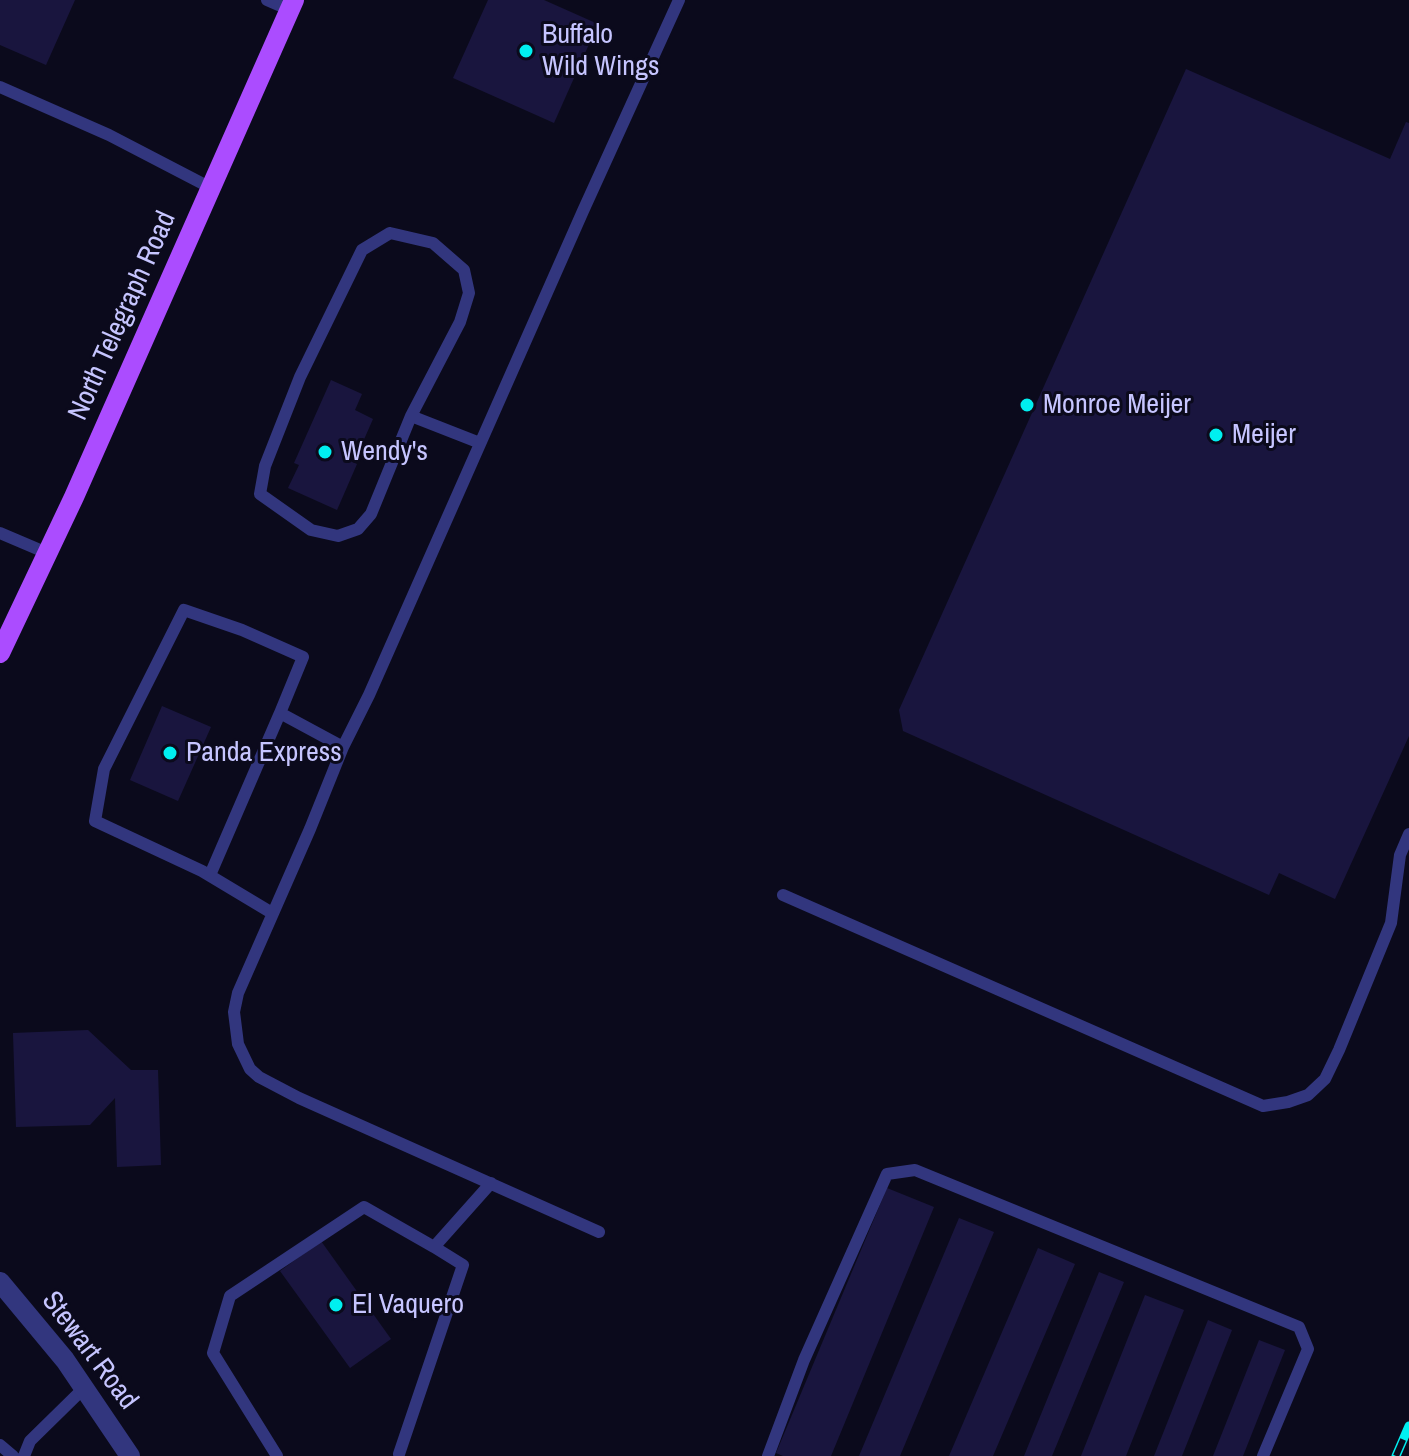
<!DOCTYPE html>
<style>
body{margin:0}
canvas{display:block;background:#0b0a1c}
</style>
<canvas width="1409" height="1456"></canvas>
<script>
const c = document.querySelector('canvas').getContext('2d');
c.lineJoin = 'round';
function paint(path, color) { c.fillStyle = color; c.fill(path, 'evenodd'); }
const poly = rows => new Path2D(rows.map(r => 'M' + r).join(''));
function trace(path, color, width, dash) { c.strokeStyle = color; c.lineWidth = width; c.lineCap = dash ? 'butt' : 'round'; c.setLineDash(dash || []); c.stroke(path); }
function drawText(font, color, halo, rows, align = 'center') {
  c.font = font + ' "Archivo Narrow",sans-serif'; c.lineWidth = 6; c.setLineDash([]); c.textBaseline = 'middle'; c.strokeStyle = halo; c.fillStyle = color; for (const [text, x, y, turn = 0] of rows) {
    c.save(); c.translate(x, y); c.rotate((+turn || 0) * Math.PI / 180); c.textAlign = isNaN(turn) ? turn : align; if (halo) c.strokeText(text, 0, 0); c.fillText(text, 0, 0); c.restore();
  }
}
paint(poly([
 [0,0,75,0,46,65,0,45],
 [488,0,544,0,598,24,554,123,453,78],
 [1186,69,1390,159,1406,122,1409,123,1409,736,1335,899,1279,873,1269,895,903,731,899,710],
 [331,380,362,394,355,410,373,419,362,444,357,441,348,460,357,464,337,510,288,488,299,465,294,463],
 [162,706,211,727,178,801,130,780],
 [88,1030,131,1070,158,1070,161,1165,117,1167,115,1098,90,1125,16,1127,13,1033],
 [887,1188,934,1207,831,1456,783,1456,776,1453],
 [959,1218,994,1232,900,1456,859,1456],
 [321,1241,391,1339,350,1368,280,1271],
 [1038,1248,1075,1264,993,1456,949,1456],
 [1099,1272,1124,1282,1052,1456,1024,1456],
 [1145,1295,1184,1310,1126,1456,1081,1456],
 [1208,1320,1232,1330,1182,1456,1154,1456],
 [1259,1340,1285,1350,1243,1456,1213,1456]
]), '#19153e');
trace(poly([
 [267,0,290,10],
 [0,87,109,135,211,188],
 [390,233,433,243,464,270,469,293,460,322,411,416,371,514,358,529,338,536,311,530,260,494,265,466,300,377,362,250,390,233],
 [411,416,480,443],
 [0,533,47,553],
 [210,875,280,713],
 [783,895,1263,1106,1288,1102,1308,1095,1325,1079,1339,1050,1391,923,1400,855,1409,834],
 [272,913,202,871,95,821,104,769,184,610,242,630,303,657,280,713,343,747],
 [599,1232,299,1098,259,1077,250,1069,238,1044,234,1012,238,993,310,829,343,747,369,695,583,211,679,0],
 [0,1445,13,1456],
 [399,1454,463,1265,434,1247],
 [24,1456,30,1441,84,1388],
 [277,1456,213,1353,230,1296,364,1207,434,1247,491,1183],
 [768,1456,804,1360,887,1174,915,1170,1299,1327,1308,1349,1263,1456]
]), '#32367e', 12);
trace(poly([
 [0,1282,65,1360,130,1456]
]), '#32367e', 20);
trace(poly([
 [0,653,74,497,294,0]
]), '#ab4cff', 20);
const rail = poly([
 [1396,1456,1409,1426]
]);
trace(rail, '#00eff0', 9);
trace(rail, '#0b0a1c', 6, [18]);
for (const [x, y, r, color] of [
 [526,51,8,"#00eff0"],
 [1027,405,8,"#00eff0"],
 [1216,435,8,"#00eff0"],
 [325,452,8,"#00eff0"],
 [170,753,8,"#00eff0"],
 [336,1305,8,"#00eff0"]
]) { const dot = new Path2D(); dot.arc(x, y, r, 0, 2 * Math.PI); c.fillStyle = color; c.fill(dot); trace(dot, '#0b0a1c', 3); }
drawText('28px', '#c6c5ff', '#0b0a1c', [
 ["Buffalo",542,35],
 ["Wild Wings",542,67],
 ["Monroe Meijer",1043,405],
 ["Meijer",1232,435],
 ["Wendy's",341,452],
 ["Panda Express",186,753],
 ["El Vaquero",352,1305]
], 'left');
drawText('28px', '#c6c5ff', '#0b0a1c', [
 ["North Telegraph Road",123,316,-66],
 ["Stewart Road",89,1351,53]
]);
</script>
